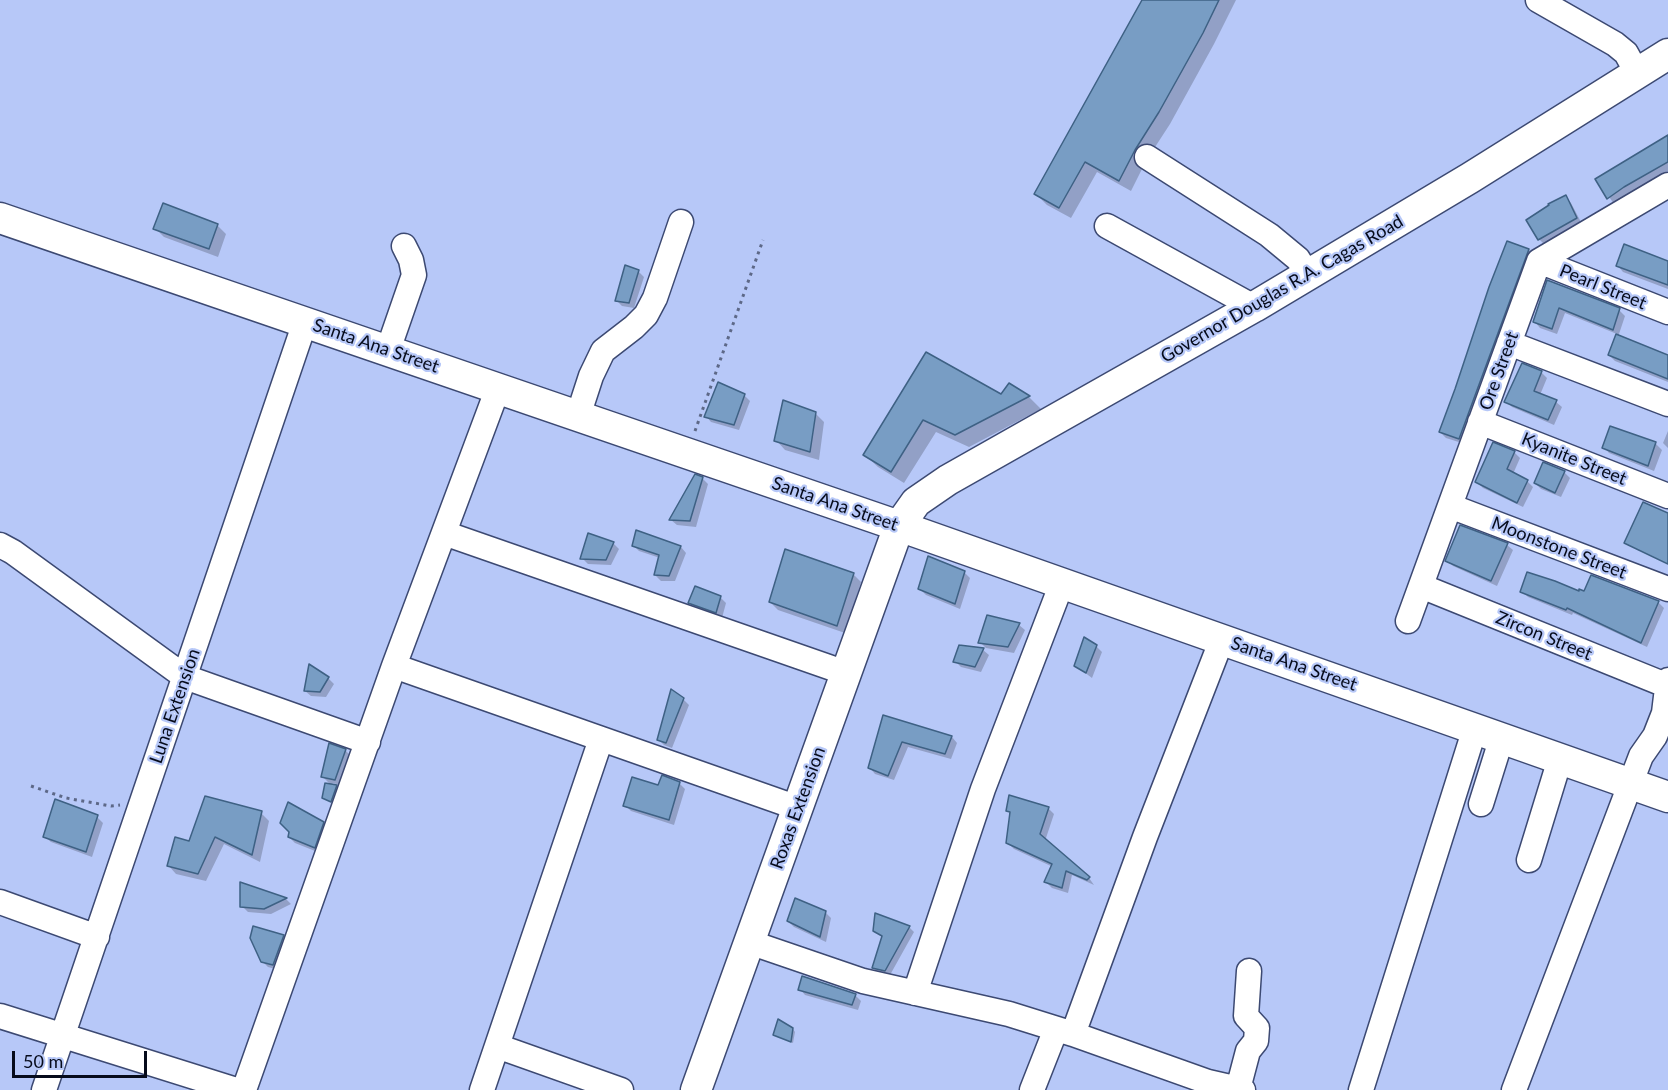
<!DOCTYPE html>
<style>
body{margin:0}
#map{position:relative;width:1668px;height:1090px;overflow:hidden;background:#b7c8f8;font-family:Lato,sans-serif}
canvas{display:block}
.scale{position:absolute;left:12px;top:1051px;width:135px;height:27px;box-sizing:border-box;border:3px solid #060b1b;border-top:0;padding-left:8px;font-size:18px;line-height:21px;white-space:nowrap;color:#060b1b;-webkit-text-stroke:4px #b7c8f8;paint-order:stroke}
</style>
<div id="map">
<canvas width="1668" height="1090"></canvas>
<div class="scale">50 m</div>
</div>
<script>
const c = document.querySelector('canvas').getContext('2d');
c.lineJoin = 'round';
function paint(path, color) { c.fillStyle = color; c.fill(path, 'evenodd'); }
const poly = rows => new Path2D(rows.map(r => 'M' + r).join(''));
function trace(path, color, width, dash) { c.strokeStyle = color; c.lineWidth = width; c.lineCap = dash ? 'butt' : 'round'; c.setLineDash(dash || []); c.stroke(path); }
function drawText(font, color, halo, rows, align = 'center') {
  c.font = font + ' Lato,sans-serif'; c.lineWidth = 4.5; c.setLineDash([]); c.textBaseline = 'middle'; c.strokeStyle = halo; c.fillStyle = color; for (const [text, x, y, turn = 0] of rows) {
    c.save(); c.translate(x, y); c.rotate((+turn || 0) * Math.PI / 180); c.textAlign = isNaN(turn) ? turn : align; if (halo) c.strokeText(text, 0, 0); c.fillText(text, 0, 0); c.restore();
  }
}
paint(poly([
 [1143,0,1236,0,1214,44,1170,124,1146,161,1131,191,1097,172,1071,218,1047,205,1036,194],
 [1668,136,1668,171,1629,193,1614,204,1597,179],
 [1566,197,1571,203,1582,224,1545,245,1539,239],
 [217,225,226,234,218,257,164,237,155,228],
 [1508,243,1529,250,1534,256,1465,444,1446,438,1440,432],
 [1668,263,1668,289,1623,272,1618,266],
 [638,271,644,277,634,308,622,306,616,300],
 [1548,282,1619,310,1625,316,1618,337,1667,356,1668,354,1668,382,1615,361,1609,355,1617,334,1565,313,1557,334,1540,328,1535,322],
 [926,354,1002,396,1010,385,1029,397,1041,409,969,447,936,432,904,483,878,467,865,455],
 [1541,372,1547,378,1540,395,1556,402,1562,407,1554,425,1512,407,1506,401],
 [744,395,750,401,739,430,711,422,706,416],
 [815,413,824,422,819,460,785,450,776,440],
 [1610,428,1656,444,1662,450,1654,471,1609,453,1604,447],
 [1668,431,1668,448,1663,443],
 [1494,444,1514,452,1520,458,1513,474,1527,481,1533,487,1523,507,1483,488,1477,482],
 [1564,472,1570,478,1561,497,1541,489,1535,483],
 [702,478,708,484,696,527,677,525,671,520],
 [1461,527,1507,545,1513,550,1497,586,1453,566,1447,560],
 [637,532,681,547,686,553,675,581,661,581,655,575,660,558,639,551,633,545],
 [613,543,619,549,611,565,588,564,582,558],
 [964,572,970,578,960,609,926,595,920,589],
 [853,574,861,582,845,633,778,610,770,602],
 [1522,591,1579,593,1658,602,1664,608,1647,647,1573,613,1572,615,1528,597],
 [720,597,726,603,722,618,696,609,690,603],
 [1019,625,1025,630,1014,653,986,648,980,642],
 [1096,646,1102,652,1092,678,1076,666],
 [983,650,989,655,981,672,961,667,955,661],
 [328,678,334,684,326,697,311,696,305,691],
 [683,699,689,705,672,748,664,745,659,740],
 [884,717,952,737,957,743,951,759,908,747,894,780,875,774,870,768],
 [345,750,351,756,341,785,332,783,338,789,333,803,326,800,332,786,322,776],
 [679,783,685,789,674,825,631,811,625,805],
 [56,801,97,817,103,823,92,857,51,842,45,837],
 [1048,808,1054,814,1045,841,1089,878,1094,885,1072,875,1068,893,1052,888,1046,882,1053,867,1014,849,1008,843,1011,814,1007,810],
 [261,813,269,821,260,862,224,844,206,881,176,874,168,865,190,843],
 [323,823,329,829,320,853,295,843,289,837],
 [242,884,286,899,291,904,271,914,248,912,242,906],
 [825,912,831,918,826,942,794,927,788,921],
 [909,927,914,932,890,975,878,973,873,968,883,938,875,931],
 [283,937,289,943,279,970,268,967,262,961],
 [800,989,855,995,861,1001,858,1010,805,995],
 [793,1029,795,1032,793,1043,775,1035]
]), '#0003');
const building = poly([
 [1142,0,1219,0,1203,33,1159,112,1135,150,1119,181,1085,162,1059,208,1034,194,1142,0],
 [1668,135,1668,162,1624,187,1607,199,1595,179,1668,135],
 [1566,195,1577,218,1538,240,1526,220,1549,205,1548,204,1566,195],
 [163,203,218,224,209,249,153,229,163,203],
 [1507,241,1529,249,1459,439,1439,432,1455,389,1489,287,1507,241],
 [1624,244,1668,261,1668,285,1616,266,1624,244],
 [625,265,639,270,629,303,615,301,625,265],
 [1547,280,1620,308,1613,330,1559,308,1552,329,1533,322,1547,280],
 [1616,334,1668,355,1668,379,1608,355,1616,334],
 [926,352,1001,394,1009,383,1030,396,955,435,923,420,891,472,863,455,926,352],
 [1522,363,1542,371,1534,391,1557,400,1548,420,1504,402,1522,363],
 [718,382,745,394,734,425,704,417,718,382],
 [783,400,816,412,810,452,774,441,783,400],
 [1610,426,1656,442,1648,466,1602,448,1610,426],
 [1493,442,1515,451,1507,469,1528,480,1517,503,1475,482,1493,442],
 [1543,462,1565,471,1555,493,1534,483,1543,462],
 [695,474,703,477,690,521,669,520,695,474],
 [1643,502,1668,513,1668,564,1624,543,1643,502],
 [1460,525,1508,543,1491,581,1445,561,1460,525],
 [636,530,681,546,669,576,654,575,659,555,632,546,636,530],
 [588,533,614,542,606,560,580,559,588,533],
 [785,549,854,573,837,626,769,602,785,549],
 [928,556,965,571,955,604,918,589,928,556],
 [1527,572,1555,581,1579,591,1579,589,1584,591,1591,575,1659,601,1641,643,1567,608,1566,610,1520,592,1527,572],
 [695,586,721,596,716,613,688,603,695,586],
 [987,615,1020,623,1008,647,978,643,987,615],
 [1084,637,1097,645,1086,673,1074,666,1084,637],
 [959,645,984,648,975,667,953,662,959,645],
 [309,664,329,677,320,692,304,691,309,664],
 [671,689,684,698,666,743,657,740,671,689],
 [883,715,952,736,945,754,902,742,888,776,868,768,883,715],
 [329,743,346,749,335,780,321,777,329,743],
 [662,775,680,782,669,820,623,806,632,777,658,785,662,775],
 [325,783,337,785,331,802,322,798,325,783],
 [1009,795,1049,807,1040,834,1090,877,1087,880,1066,871,1062,888,1044,882,1052,864,1006,843,1010,812,1006,811,1009,795],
 [205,796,262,811,252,855,215,837,198,874,167,866,175,837,189,841,205,796],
 [55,799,98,815,86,852,43,837,55,799],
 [288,802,324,822,315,848,288,837,289,832,280,823,288,802],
 [240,882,287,898,264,909,240,907,240,882],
 [795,898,826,911,820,937,787,921,795,898],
 [875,913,910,926,885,971,872,968,882,936,873,931,875,913],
 [253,926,284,935,273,965,261,962,250,938,253,926],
 [802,976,856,994,852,1005,798,990,802,976],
 [778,1019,793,1028,791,1042,773,1035,778,1019]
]);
paint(building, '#789dc4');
trace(building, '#3e6184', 1.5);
const minor = poly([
 [1538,0,1615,44,1626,53,1637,73],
 [1147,157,1269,235,1298,259,1308,275],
 [1107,226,1254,307],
 [1539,261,1668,312],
 [1509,343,1668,404],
 [388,350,414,275,411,260,404,246],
 [578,416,591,376,603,351,634,327,646,315,655,298,681,222],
 [1480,422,1668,496],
 [1450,506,1668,589],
 [444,533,846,673],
 [0,545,13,552,185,677,368,742],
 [1421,586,1668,686],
 [1408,621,1539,261,1668,185],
 [394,666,798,808],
 [1481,804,1502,737],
 [1529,860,1560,759],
 [0,902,97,937],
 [749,942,863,981,1009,1014,1073,1034,1208,1082,1243,1090],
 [915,993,983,789,1062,583],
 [0,1016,236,1090],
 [1073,1034,1145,837,1222,639],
 [497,1046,621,1090],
 [1238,1089,1248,1051,1256,1041,1257,1028,1246,1016,1249,971],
 [44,1090,305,322],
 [244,1090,394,666,498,388],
 [482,1090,601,739],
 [1032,1090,1056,1029],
 [1361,1090,1475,728],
 [1514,1090,1641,756,1655,736,1664,713,1668,680]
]);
const major = poly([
 [0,218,899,526,1668,797],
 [696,1090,899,526,916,502,948,480,1254,307,1470,178,1668,54]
]);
trace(minor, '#3c4972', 27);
trace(major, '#3c4972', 33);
trace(poly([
 [695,431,763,240],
 [31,786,66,798,111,806,120,805]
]), '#5d6887', 3, [3, 4.5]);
trace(minor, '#fff', 24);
trace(major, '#fff', 30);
drawText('18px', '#060b1b', '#b7c8f8', [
 ["Pearl Street",1603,287,22],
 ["Governor Douglas R.A. Cagas Road",1282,289,-30],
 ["Santa Ana Street",376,346,19],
 ["Ore Street",1499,371,-70],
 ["Kyanite Street",1574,459,22],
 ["Santa Ana Street",835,504,19],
 ["Moonstone Street",1559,548,21],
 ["Zircon Street",1544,636,22],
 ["Santa Ana Street",1294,664,19],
 ["Luna Extension",175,706,-71],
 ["Roxas Extension",798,808,-70]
]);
</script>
